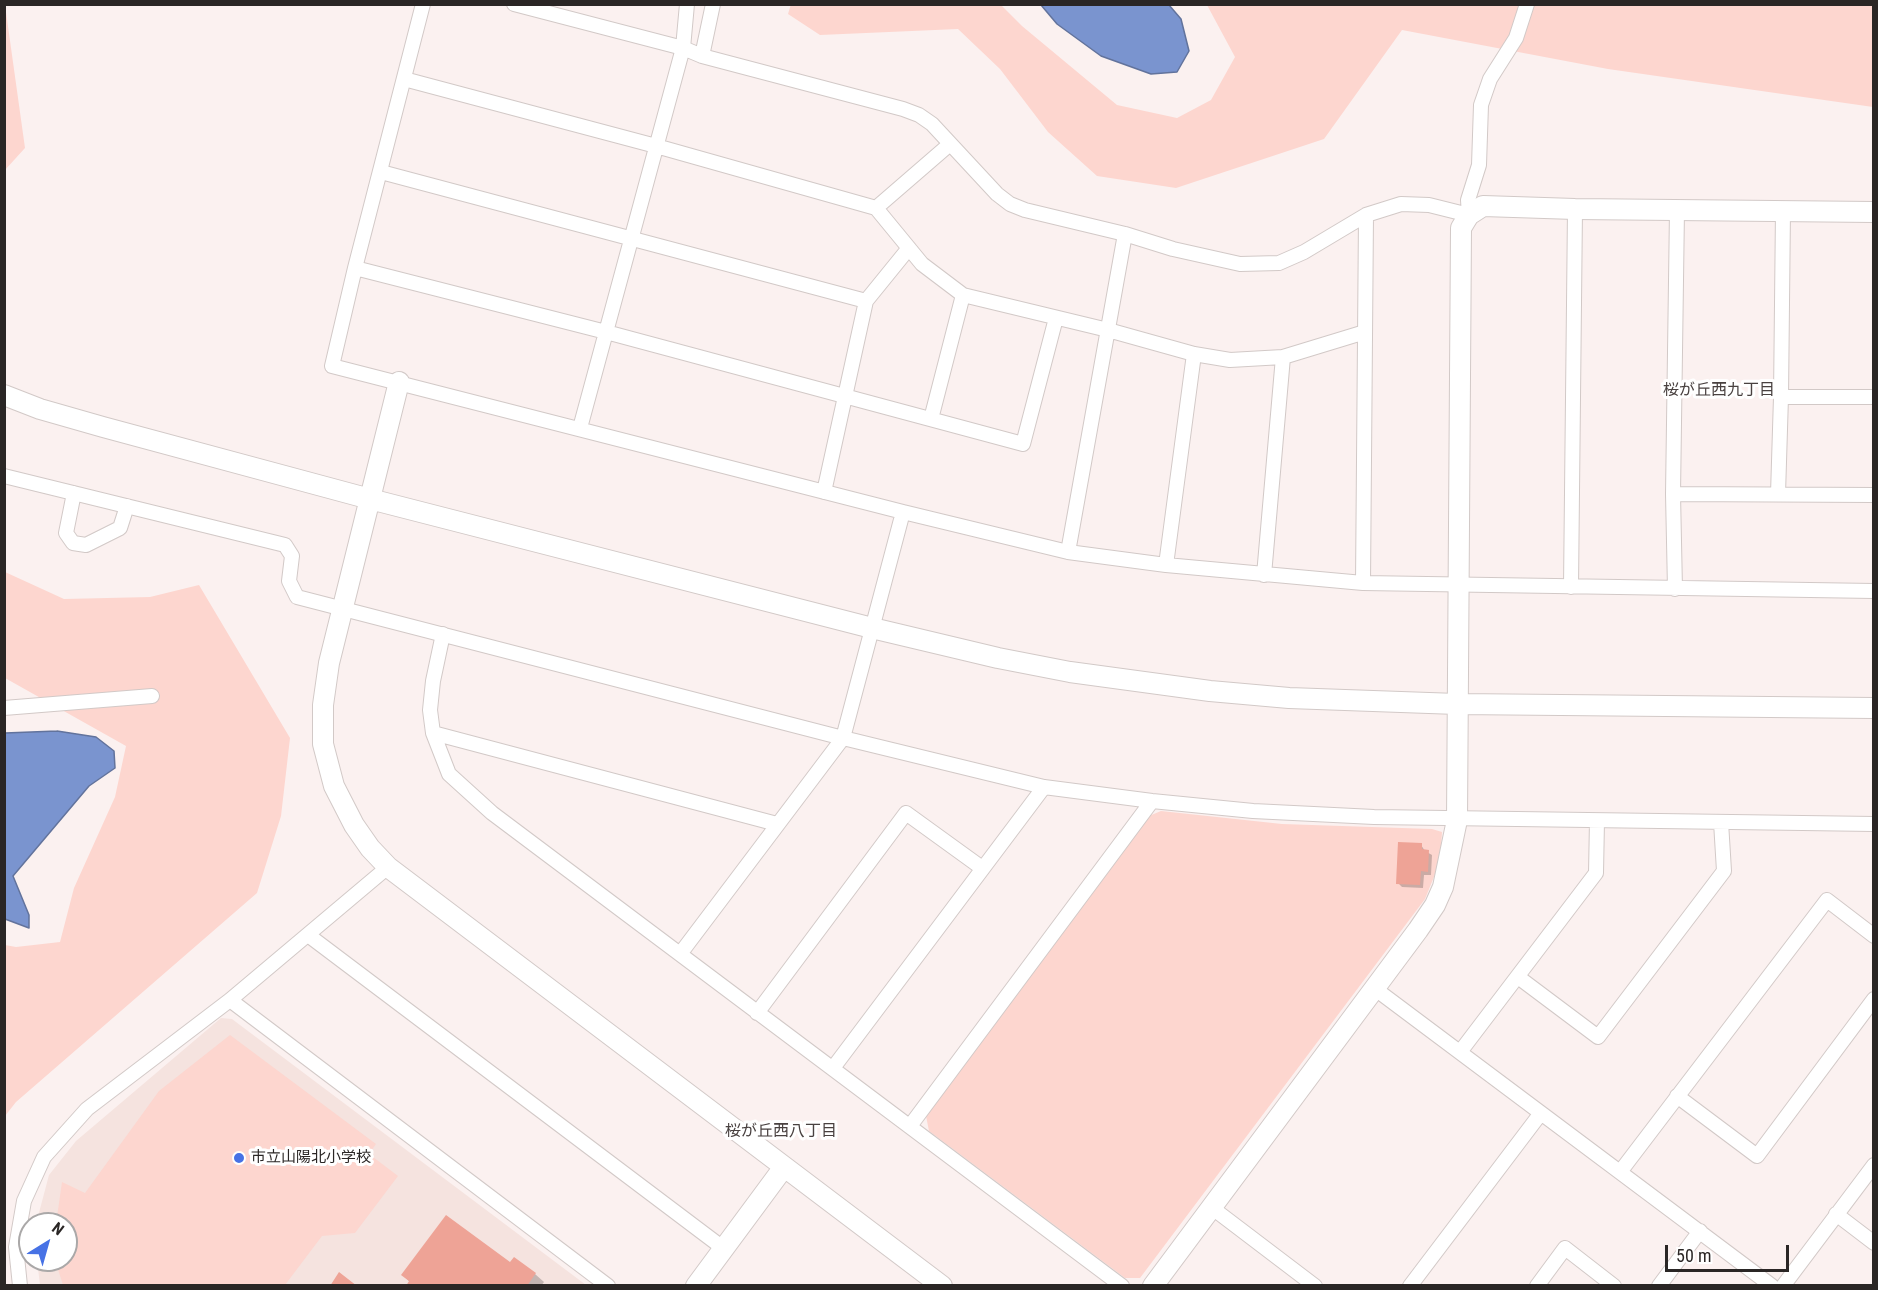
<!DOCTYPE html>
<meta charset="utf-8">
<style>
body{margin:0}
#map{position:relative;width:1878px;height:1290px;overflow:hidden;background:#fbf1f0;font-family:"Roboto Condensed",sans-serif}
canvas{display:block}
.frame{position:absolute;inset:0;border:6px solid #2a2625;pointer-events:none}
.north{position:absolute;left:18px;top:1212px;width:60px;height:60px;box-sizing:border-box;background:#fff;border:2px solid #aaa8a8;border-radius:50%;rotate:37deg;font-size:16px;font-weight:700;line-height:24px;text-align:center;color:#2a2625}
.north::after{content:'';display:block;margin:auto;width:21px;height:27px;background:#4772e5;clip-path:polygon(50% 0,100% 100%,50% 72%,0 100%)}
.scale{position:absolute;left:1665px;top:1245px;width:124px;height:27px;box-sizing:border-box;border:3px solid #2a2625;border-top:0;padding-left:8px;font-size:18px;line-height:21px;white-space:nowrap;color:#2a2625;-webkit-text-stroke:4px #fff;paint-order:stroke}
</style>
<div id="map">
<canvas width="1878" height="1290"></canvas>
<div class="frame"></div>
<div class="north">N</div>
<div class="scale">50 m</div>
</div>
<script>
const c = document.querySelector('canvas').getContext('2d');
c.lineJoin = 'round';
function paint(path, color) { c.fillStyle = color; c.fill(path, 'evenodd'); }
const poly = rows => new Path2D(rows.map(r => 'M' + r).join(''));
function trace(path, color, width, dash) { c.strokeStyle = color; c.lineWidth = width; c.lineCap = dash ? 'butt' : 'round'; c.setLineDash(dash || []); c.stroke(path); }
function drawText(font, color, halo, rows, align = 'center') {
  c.font = font + ' "Roboto Condensed","Noto Sans JP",sans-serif'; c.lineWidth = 6; c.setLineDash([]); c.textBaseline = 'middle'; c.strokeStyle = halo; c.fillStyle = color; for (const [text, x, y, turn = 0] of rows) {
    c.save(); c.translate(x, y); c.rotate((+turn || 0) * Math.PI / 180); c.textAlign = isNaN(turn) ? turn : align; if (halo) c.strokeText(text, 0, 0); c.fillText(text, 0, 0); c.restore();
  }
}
paint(poly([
 [221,1018,232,1019,586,1285,40,1285,37,1260,66,1260,66,1224,36,1224,49,1175,76,1141]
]), '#f5e3df');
paint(poly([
 [791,4,1001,5,1022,26,1117,105,1177,118,1211,100,1235,57,1207,5,1873,5,1873,107,1608,69,1402,30,1324,139,1176,188,1097,176,1048,132,1000,69,958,29,820,35,788,14],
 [5,5,25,148,5,170,4,5],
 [5,572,64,599,150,597,199,585,290,738,281,816,257,893,16,1102,5,1116,5,945,16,947,60,942,74,888,115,797,126,746,5,678],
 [1161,811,1282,824,1432,829,1442,832,1440,862,1425,899,1140,1278,1125,1278,929,1131,926,1116,1149,816],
 [230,1035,376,1144,369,1154,398,1176,355,1233,322,1236,285,1285,63,1285,55,1260,66,1260,66,1224,56,1224,62,1182,85,1193,159,1091]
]), '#fdd6cf');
const water = poly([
 [1041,5,1169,5,1181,19,1189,51,1177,72,1151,74,1101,56,1057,24,1041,5],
 [57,731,96,737,114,751,115,768,89,786,13,876,29,915,29,928,5,919,5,733,57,731]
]);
paint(water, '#7a94cf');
trace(water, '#62739c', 1.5);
paint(poly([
 [1421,845,1425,851,1432,855,1431,875,1424,875,1423,888,1402,887,1398,883],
 [514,1259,535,1274,544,1282,541,1286,408,1286,410,1282,403,1275,511,1264]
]), '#0003');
paint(poly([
 [1398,842,1422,843,1422,849,1429,850,1428,872,1421,871,1420,885,1396,884],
 [446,1215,510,1262,514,1257,536,1273,527,1286,406,1286,409,1281,401,1275],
 [339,1272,357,1286,330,1286]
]), '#eea396');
const street = poly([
 [423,4,355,268,332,366,903,512,1068,552,1166,565,1363,583,1874,591],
 [514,4,683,48,702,56,903,109,919,115,932,124,997,194,1010,204,1025,210,1125,234,1173,249,1240,264,1279,263,1304,252,1366,215,1401,204,1429,205,1469,215,1468,200,1479,165,1481,105,1490,79,1516,38,1527,4],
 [702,56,713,4],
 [404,79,656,146,876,208,922,264,963,295,1108,330,1194,354,1230,360,1283,357,1365,332],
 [381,172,866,301],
 [876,208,950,144],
 [355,268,606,332,1023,444,1056,318],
 [1781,397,1874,397],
 [931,419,963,295],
 [580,428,683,48,687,4],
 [4,476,285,545,292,556,289,581,297,597,843,738,1044,787,1152,801,1253,811,1374,817,1874,824],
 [824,492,866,301,909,248],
 [74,493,66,533,73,543,86,545,120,528,127,506],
 [1673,494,1874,495],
 [1778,494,1781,397,1783,210],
 [1068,552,1125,234],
 [1166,565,1194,354],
 [1264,575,1283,357],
 [1363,583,1366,215],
 [1571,587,1575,209],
 [1675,589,1673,494,1677,210],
 [443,634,433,681,430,710,433,733,449,774,492,813,1122,1286],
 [4,708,152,696],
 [433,733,777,824],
 [308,935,723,1248],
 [680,954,843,738,903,512],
 [1518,977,1598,1037,1724,871,1721,822],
 [1374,988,1772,1286],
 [230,1000,608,1286],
 [757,1013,906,813,982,868],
 [1460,1052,1596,873,1597,821],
 [833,1068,1044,787],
 [1677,1096,1757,1156,1874,999],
 [910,1126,1152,801],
 [1620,1172,1827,900,1874,936],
 [1211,1207,1315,1286],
 [1836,1214,1874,1243],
 [20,1286,16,1247,24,1201,44,1157,87,1109,230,1000,388,867],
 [1410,1286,1541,1113],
 [1537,1286,1565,1248,1614,1286],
 [1659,1286,1700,1231],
 [1783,1286,1874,1165]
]);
const secondary = poly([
 [399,382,329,663,323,705,323,744,334,786,354,825,370,848,388,867,942,1286],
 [4,395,40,409,103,427,370,499,872,628,998,658,1070,672,1210,691,1289,698,1457,704,1874,708],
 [696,1286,784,1167],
 [1153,1286,1418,930,1435,905,1443,887,1457,820,1461,228,1469,215,1483,206,1575,209,1874,212]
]);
trace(street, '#d2c9c7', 16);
trace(secondary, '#d2c9c7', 22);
trace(street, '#fff', 14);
trace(secondary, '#fff', 20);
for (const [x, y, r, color] of [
 [239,1158,6,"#4772e5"]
]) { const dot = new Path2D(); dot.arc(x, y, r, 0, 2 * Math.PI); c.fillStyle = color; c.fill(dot); trace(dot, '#fff', 2); }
drawText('15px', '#2a2625', '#fff', [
 ["市立山陽北小学校",251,1158]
], 'left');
drawText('16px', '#494140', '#fff', [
 ["桜が丘西九丁目",1719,391],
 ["桜が丘西八丁目",781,1132]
]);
</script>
